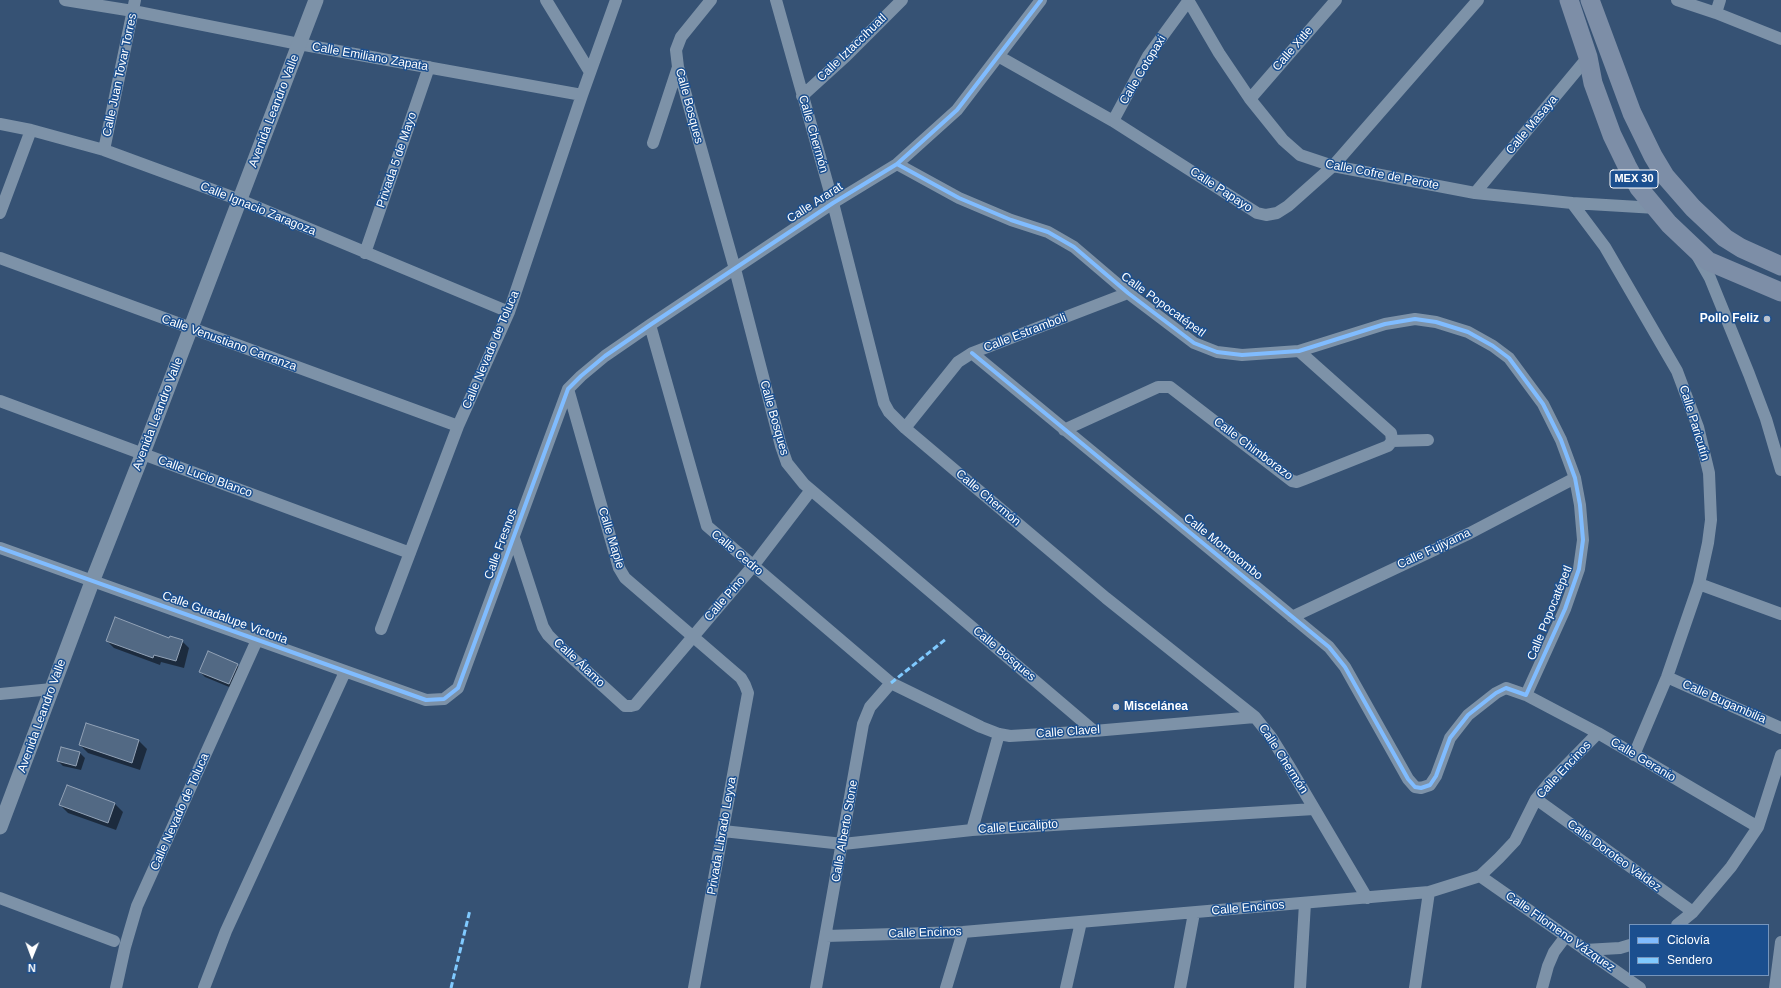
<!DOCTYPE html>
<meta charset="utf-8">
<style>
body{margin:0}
#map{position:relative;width:1781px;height:988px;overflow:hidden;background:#365274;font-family:Arial,sans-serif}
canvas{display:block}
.legend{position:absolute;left:1629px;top:924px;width:140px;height:52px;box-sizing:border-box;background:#1b4f8f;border:1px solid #7695bc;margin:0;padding:5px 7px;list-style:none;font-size:12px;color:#fff}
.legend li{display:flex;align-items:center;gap:8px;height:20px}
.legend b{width:20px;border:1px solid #7695bc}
.north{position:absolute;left:12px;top:936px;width:40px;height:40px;-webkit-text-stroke:3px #1b4f8f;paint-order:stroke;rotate:181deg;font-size:11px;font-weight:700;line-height:16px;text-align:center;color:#fff}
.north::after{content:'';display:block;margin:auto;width:14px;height:18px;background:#fff;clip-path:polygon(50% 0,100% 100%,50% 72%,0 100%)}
</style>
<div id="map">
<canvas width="1781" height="988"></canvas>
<ul class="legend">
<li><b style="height:5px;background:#80bcff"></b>Ciclovía</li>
<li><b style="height:5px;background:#80caff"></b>Sendero</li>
</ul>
<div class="north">N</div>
</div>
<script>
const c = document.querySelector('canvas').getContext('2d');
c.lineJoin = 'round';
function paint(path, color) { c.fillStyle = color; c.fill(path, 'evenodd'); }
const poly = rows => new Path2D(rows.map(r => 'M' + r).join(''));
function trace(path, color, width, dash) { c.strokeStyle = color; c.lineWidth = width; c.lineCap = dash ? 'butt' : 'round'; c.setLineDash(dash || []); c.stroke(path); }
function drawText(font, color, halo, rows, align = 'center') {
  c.font = font + ' Arial,sans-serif'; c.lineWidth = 3; c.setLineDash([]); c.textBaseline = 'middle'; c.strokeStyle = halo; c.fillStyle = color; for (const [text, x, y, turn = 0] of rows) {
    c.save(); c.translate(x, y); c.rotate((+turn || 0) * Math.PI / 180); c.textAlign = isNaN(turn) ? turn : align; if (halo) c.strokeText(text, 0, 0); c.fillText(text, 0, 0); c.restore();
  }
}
paint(poly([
 [170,639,182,641,189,648,184,668,161,662,160,665,114,648,107,641],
 [237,665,242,670,234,689,205,677,200,672],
 [139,741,147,749,140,770,88,753,80,745],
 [80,753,85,758,81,770,63,766,58,761],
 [67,786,115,804,123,812,116,830,68,813,60,805]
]), '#0007');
const building = poly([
 [115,617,169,638,170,636,183,640,176,661,154,655,153,658,106,641,115,617],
 [208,651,238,664,229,684,199,672,208,651],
 [86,723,139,740,132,763,79,745,86,723],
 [61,747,80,752,76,766,57,761,61,747],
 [67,785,115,803,108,823,59,805,67,785]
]);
paint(building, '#526984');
trace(building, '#92a2b6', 1);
trace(poly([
 [65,0,133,11,299,44,582,95],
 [546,0,590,72],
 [711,0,681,37,676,50,678,67,735,269,781,446,787,463,804,484,1094,731],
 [776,0,833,203,884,403,889,412,905,428,1106,598,1255,717,1271,737,1289,766,1367,898],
 [1188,0,1219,53,1250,99,1283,140,1300,155,1333,166,1475,193,1572,203,1656,208],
 [1677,0,1716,13,1781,39],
 [1716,13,1720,0],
 [998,56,1113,121,1257,213,1266,215,1277,213,1288,206,1333,166,1478,0],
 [802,96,846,56,902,0],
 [1250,99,1336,0],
 [1113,121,1148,56,1189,0],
 [0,124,31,130,104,150,240,200,509,312],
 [653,143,678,67],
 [104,150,135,0],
 [897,164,959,198,1011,220,1048,232,1074,247,1128,293,1194,343,1217,352,1242,355,1299,351,1385,324,1415,319,1436,322,1468,332,1493,346,1509,358,1543,404,1561,440,1575,478,1580,505,1583,540,1579,569,1565,609,1526,695,1506,688,1496,693,1468,715,1450,738,1436,776,1430,785,1421,788,1415,787,1408,779,1345,667,1329,647,972,353],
 [1475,193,1588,57],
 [1572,203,1605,247,1677,371,1698,427,1709,473,1711,520,1708,543,1699,584,1667,677,1634,755],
 [0,213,31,130],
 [365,253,429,67],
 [1698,257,1710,278,1749,374,1766,419,1781,470],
 [0,258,458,426],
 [650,325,707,526,891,683,981,727,999,734,1010,736,1094,731,1255,717],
 [568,389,619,568,625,578,741,678,745,685,748,693,694,988],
 [0,401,410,553],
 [905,428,958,362,972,353,1128,293],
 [1064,430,1158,387,1170,387,1292,481,1297,482,1305,479,1388,446,1392,441,1391,433,1299,351],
 [1392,441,1428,440],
 [514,538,543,627,548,635,558,645,625,706,631,706,635,705,753,566,811,490],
 [0,548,426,700,444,699,458,688,568,389,581,376,605,356,650,325,833,203,897,164,957,110,1041,0],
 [1699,584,1781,614],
 [1292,617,1470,533,1575,478],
 [381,629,458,426,509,312,582,95,616,0],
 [1667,677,1781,728],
 [0,694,52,689],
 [1526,695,1598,733,1758,827],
 [1536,799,1693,912],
 [972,830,999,734],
 [723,831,843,844,972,830,1314,809],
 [1480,876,1640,988],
 [0,898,114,941],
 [1677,925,1693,912,1731,867,1758,827,1781,755],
 [826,936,963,932,1429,892,1480,876,1499,858,1515,841,1536,799,1549,783,1598,733],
 [1585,950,1620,948,1630,945],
 [116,988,125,947,137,906,257,640],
 [204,988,226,931,345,672],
 [816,988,863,724,870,707,891,683],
 [946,988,963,932],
 [1066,988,1081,922],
 [1180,988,1194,913],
 [1300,988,1305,903],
 [1415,988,1429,892],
 [1542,988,1548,966,1554,952,1566,936],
 [1775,988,1781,942]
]), '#7d92a8', 12);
trace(poly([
 [0,827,92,582,143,453,316,0]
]), '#7d92a8', 15);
trace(poly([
 [1569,0,1588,57,1593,83,1612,135,1627,166,1639,188,1669,224,1708,261,1781,292],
 [1590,0,1632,113,1653,156,1665,176,1693,208,1725,238,1741,248,1781,266]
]), '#7d8ea7', 19);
trace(poly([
 [891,683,946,639],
 [451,988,470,910]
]), '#80caff', 3, [6, 3]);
trace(poly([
 [897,164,959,198,1011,220,1048,232,1074,247,1128,293,1194,343,1217,352,1242,355,1299,351,1385,324,1415,319,1436,322,1468,332,1493,346,1509,358,1543,404,1561,440,1575,478,1580,505,1583,540,1579,569,1565,609,1526,695,1506,688,1496,693,1468,715,1450,738,1436,776,1430,785,1421,788,1415,787,1408,779,1345,667,1329,647,972,353],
 [0,548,426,700,444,699,458,688,568,389,581,376,605,356,650,325,833,203,897,164,957,110,1041,0]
]), '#80bcff', 4);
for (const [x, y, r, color] of [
 [1767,319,4,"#b9c2ce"],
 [1116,707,4,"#b9c2ce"]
]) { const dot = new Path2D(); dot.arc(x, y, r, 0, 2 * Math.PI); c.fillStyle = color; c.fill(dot); trace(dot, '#1b4f8f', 1.5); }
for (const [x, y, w] of [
 [1634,179,48]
]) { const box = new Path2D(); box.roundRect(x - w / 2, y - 9, w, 18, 3); c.fillStyle = '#1b4f8f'; c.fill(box); trace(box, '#fff', 1); }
drawText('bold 11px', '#fff', null, [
 ["MEX 30",1634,179]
]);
drawText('12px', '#fff', '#1b4f8f', [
 ["Calle Iztaccíhuatl",852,48,-44],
 ["Calle Xitle",1293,49,-49],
 ["Calle Emiliano Zapata",370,57,10],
 ["Calle Cotopaxi",1143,70,-59],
 ["Calle Juan Tovar Torres",120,75,-78],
 ["Calle Bosques",689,106,75],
 ["Avenida Leandro Valle",274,111,-69],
 ["Calle Masaya",1532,125,-50],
 ["Calle Chermón",813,134,74],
 ["Privada 5 de Mayo",397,160,-71],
 ["Calle Cofre de Perote",1382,175,11],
 ["Calle Papayo",1221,190,33],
 ["Calle Ararat",815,203,-33],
 ["Calle Ignacio Zaragoza",258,209,22],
 ["Calle Popocatépetl",1163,305,36],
 ["Calle Estramboli",1025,333,-21],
 ["Calle Venustiano Carranza",229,343,20],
 ["Calle Nevado de Toluca",491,350,-67],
 ["Avenida Leandro Valle",158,414,-69],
 ["Calle Bosques",774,418,74],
 ["Calle Paricutín",1694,423,73],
 ["Calle Chimborazo",1253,449,37],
 ["Calle Lucio Blanco",205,477,20],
 ["Calle Chermón",988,498,40],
 ["Calle Maple",611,538,73],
 ["Calle Fresnos",501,544,-70],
 ["Calle Momotombo",1223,547,39],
 ["Calle Fujiyama",1434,549,-25],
 ["Calle Cedro",737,553,40],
 ["Calle Pino",725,599,-49],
 ["Calle Popocatépetl",1550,613,-68],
 ["Calle Guadalupe Victoria",225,618,20],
 ["Calle Bosques",1004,654,40],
 ["Calle Álamo",579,663,43],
 ["Calle Bugambilia",1724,702,24],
 ["Avenida Leandro Valle",42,716,-70],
 ["Calle Clavel",1068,732,-4],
 ["Calle Chermón",1283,759,57],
 ["Calle Geranio",1643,760,31],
 ["Calle Encinos",1564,770,-47],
 ["Calle Nevado de Toluca",180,812,-66],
 ["Calle Eucalipto",1018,827,-4],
 ["Calle Alberto Stone",845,831,-80],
 ["Privada Librado Leyva",722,836,-80],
 ["Calle Doroteo Valdez",1614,856,36],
 ["Calle Encinos",1248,908,-5],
 ["Calle Filomeno Vázquez",1560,932,35],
 ["Calle Encinos",925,933,-2]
]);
drawText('bold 12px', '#fff', '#1b4f8f', [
 ["Pollo Feliz",1759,319],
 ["Miscelánea",1124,707,"left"]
], 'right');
</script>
